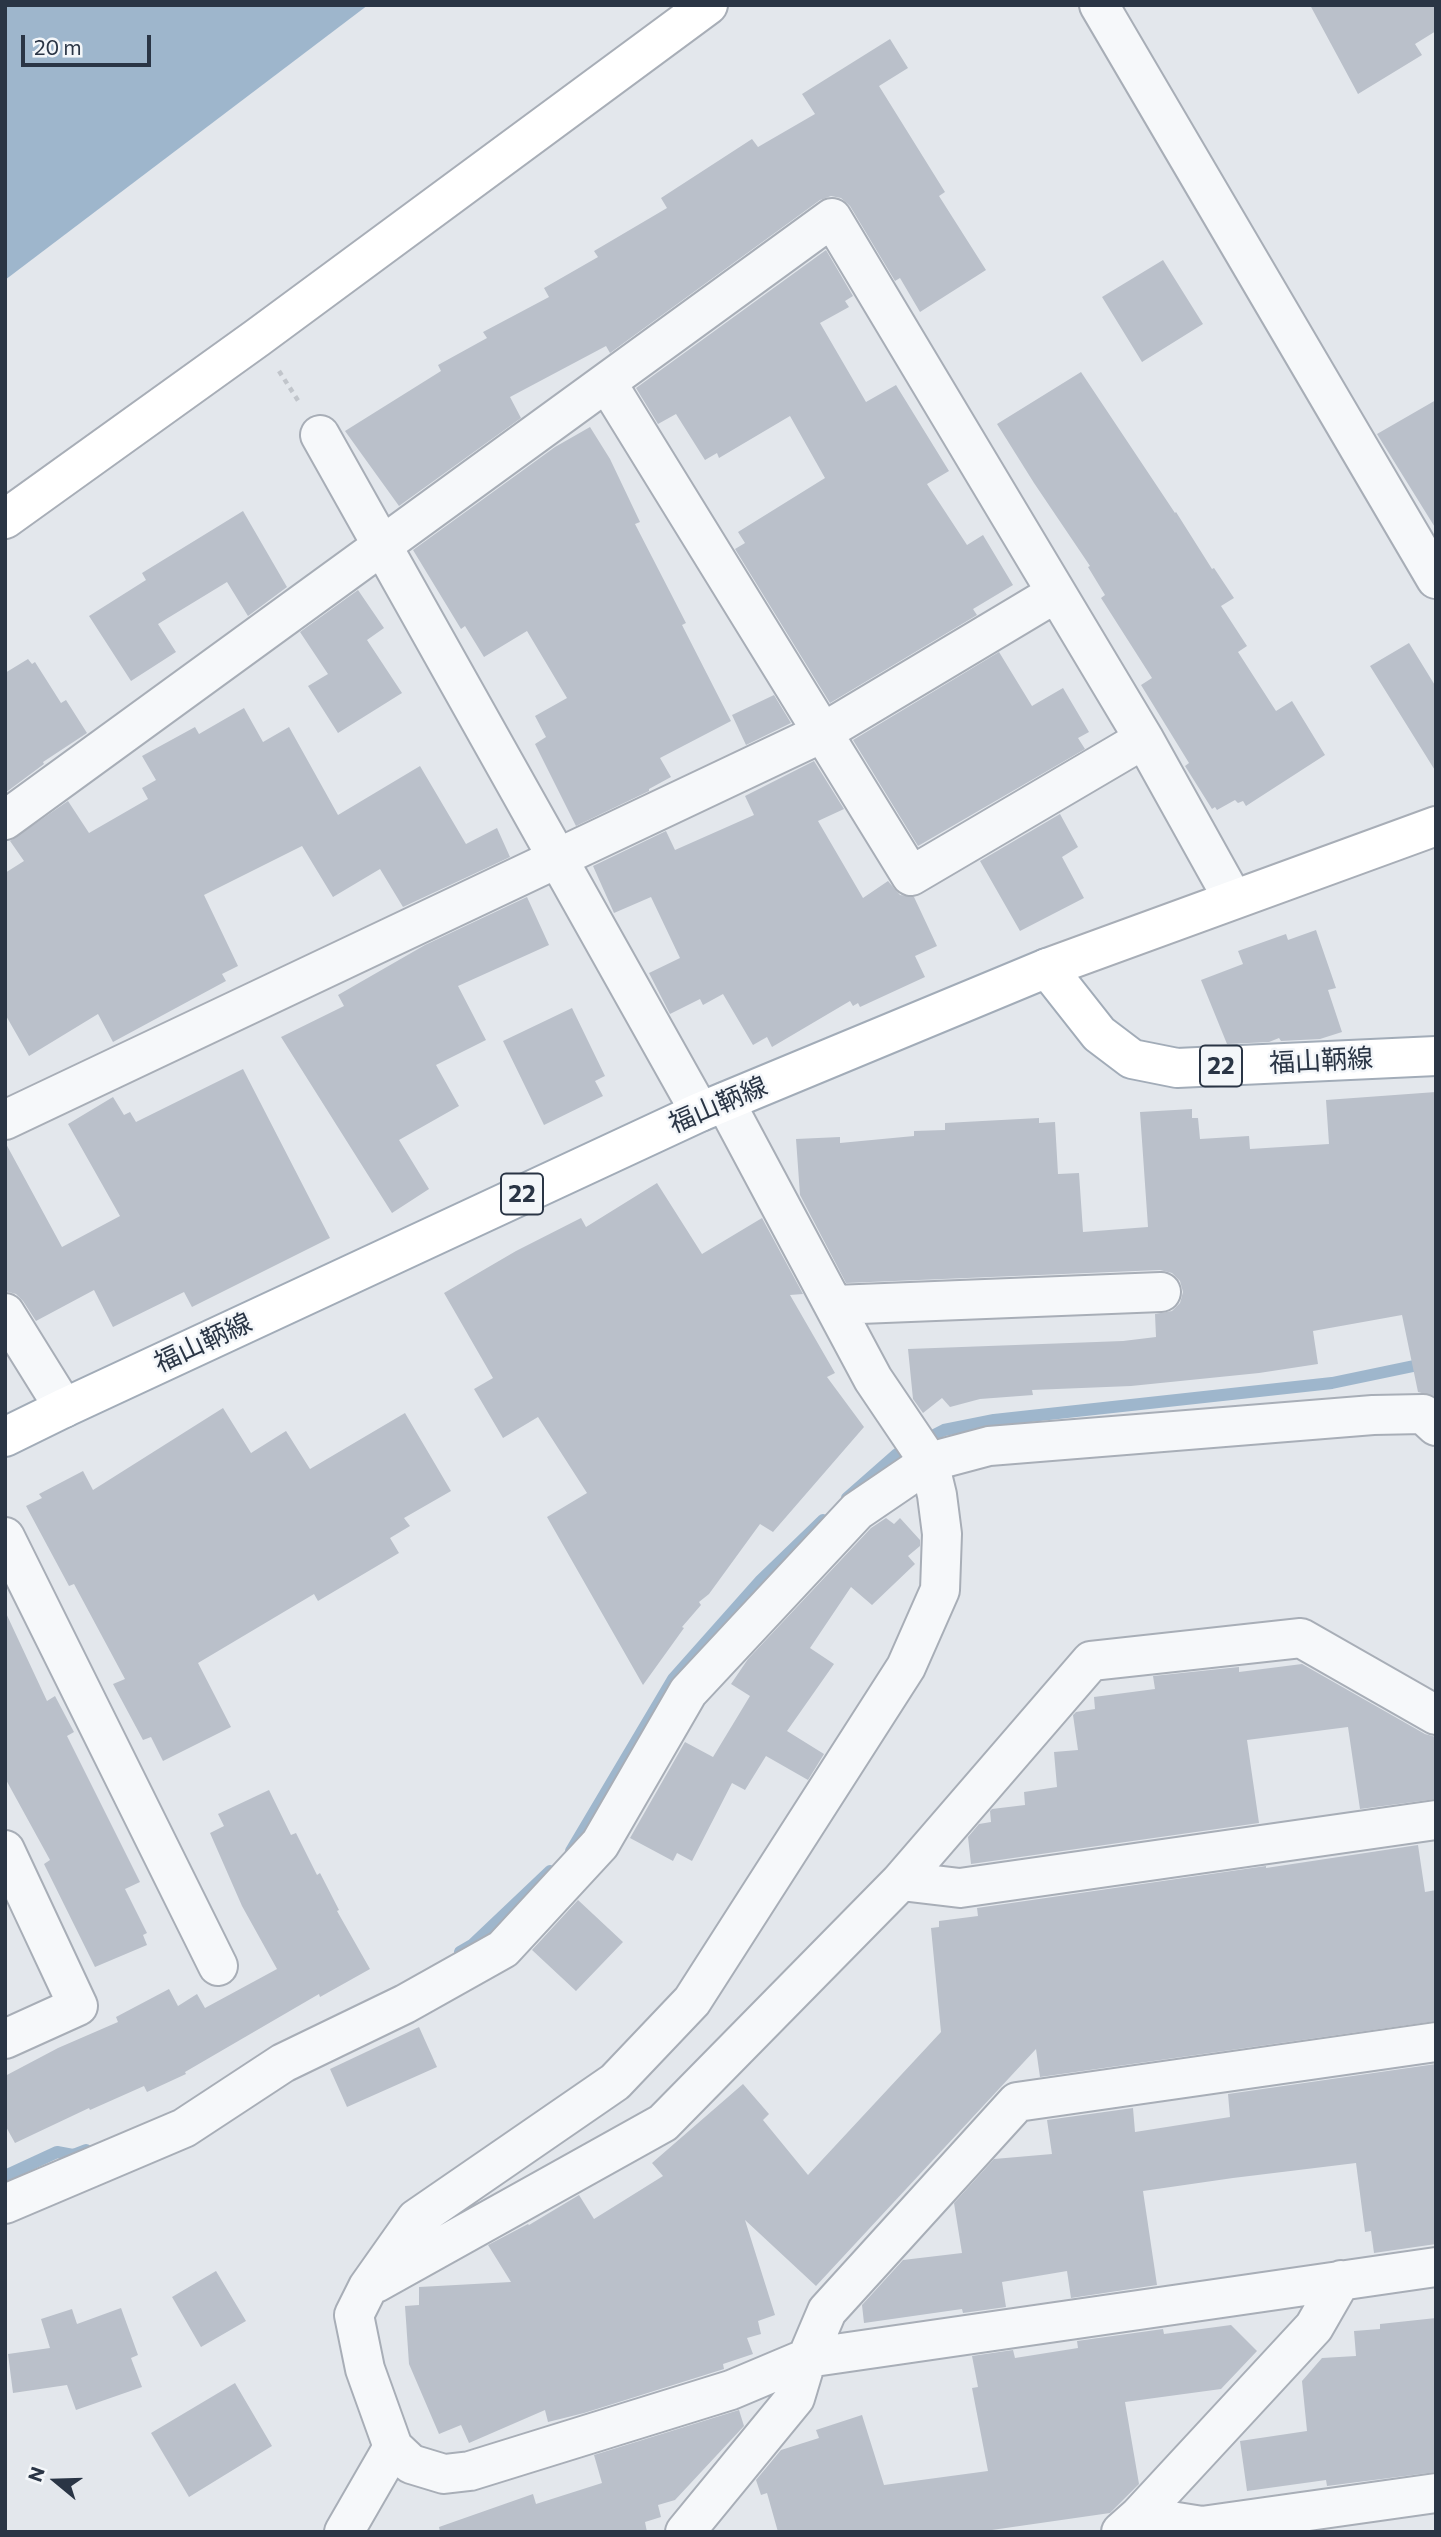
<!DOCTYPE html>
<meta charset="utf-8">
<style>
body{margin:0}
#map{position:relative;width:1441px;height:2537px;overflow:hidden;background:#e3e7ec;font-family:Commissioner,sans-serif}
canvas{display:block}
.frame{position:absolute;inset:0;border:7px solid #2a3545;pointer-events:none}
.north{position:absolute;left:21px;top:2446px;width:70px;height:70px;-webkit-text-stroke:5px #f3f6f9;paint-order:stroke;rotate:289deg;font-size:19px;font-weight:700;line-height:28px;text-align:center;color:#2a3545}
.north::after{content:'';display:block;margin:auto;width:24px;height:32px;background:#2a3545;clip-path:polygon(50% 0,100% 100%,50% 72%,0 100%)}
.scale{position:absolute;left:21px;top:35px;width:130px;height:32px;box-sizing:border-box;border:4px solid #2a3545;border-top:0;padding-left:9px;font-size:21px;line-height:24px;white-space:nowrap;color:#2a3545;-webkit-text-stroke:5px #f3f6f9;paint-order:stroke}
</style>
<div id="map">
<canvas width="1441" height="2537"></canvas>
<div class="frame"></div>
<div class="north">N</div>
<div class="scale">20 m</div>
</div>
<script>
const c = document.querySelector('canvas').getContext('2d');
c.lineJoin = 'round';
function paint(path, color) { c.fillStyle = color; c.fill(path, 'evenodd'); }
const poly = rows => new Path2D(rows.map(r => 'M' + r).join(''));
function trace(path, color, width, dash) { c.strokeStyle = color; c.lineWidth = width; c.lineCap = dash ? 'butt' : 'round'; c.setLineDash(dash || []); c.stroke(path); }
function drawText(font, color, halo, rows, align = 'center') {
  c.font = font + ' Commissioner,"Noto Sans JP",sans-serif'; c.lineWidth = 5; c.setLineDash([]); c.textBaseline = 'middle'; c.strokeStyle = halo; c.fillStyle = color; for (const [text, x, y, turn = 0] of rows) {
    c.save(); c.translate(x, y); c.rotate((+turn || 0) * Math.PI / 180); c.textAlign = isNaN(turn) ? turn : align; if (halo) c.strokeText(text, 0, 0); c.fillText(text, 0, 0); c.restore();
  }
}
paint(poly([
 [5,5,368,5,5,280]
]), '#9eb6cc');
trace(poly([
 [847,1498,897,1454,944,1430,994,1420,1332,1383,1428,1363],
 [571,1851,673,1679,761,1580,823,1520],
 [460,1952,472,1945,550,1871],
 [5,2176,57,2152,73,2155,86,2150]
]), '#9eb6cc', 12);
paint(poly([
 [1310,5,1436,5,1436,31,1415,44,1422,55,1358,94],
 [890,39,908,68,879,86,945,192,939,196,986,270,920,312,900,278,895,281,850,206,841,198,831,196,820,200,610,353,606,346,510,397,521,418,399,506,345,431,441,371,438,365,487,338,483,332,549,297,544,288,598,257,594,251,667,208,661,198,752,139,758,147,815,114,802,94],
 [826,250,853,296,845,301,849,307,820,323,866,402,896,385,949,471,927,484,967,545,983,535,1013,585,973,609,977,615,830,703,735,549,745,543,738,532,825,478,790,416,719,458,717,453,705,460,676,414,658,424,636,388],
 [1163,260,1203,324,1142,362,1102,297],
 [1081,372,1175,513,1176,512,1212,569,1214,568,1234,598,1221,606,1247,646,1238,652,1276,711,1292,701,1325,755,1246,806,1243,801,1238,803,1235,800,1217,810,1215,807,1212,809,1185,766,1189,763,1141,685,1152,678,1101,598,1105,595,1088,567,1090,566,1034,483,997,424],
 [1436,400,1436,529,1377,434],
 [590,427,610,459,640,522,635,524,686,623,682,625,731,721,660,758,671,777,649,789,649,791,576,826,535,744,546,737,535,716,567,698,527,631,484,657,465,626,461,629,413,550,555,447],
 [243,511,287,587,248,616,227,582,158,624,176,652,131,681,89,616,146,580,142,573],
 [358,590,384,628,367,640,402,693,338,733,308,686,328,674,300,632],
 [1409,643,1436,687,1436,772,1370,666],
 [999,652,1032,706,1063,688,1089,732,1078,738,1085,749,918,846,853,740],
 [28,659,32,664,35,662,61,703,66,700,87,733,43,762,44,764,5,793,5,673],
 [774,695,791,723,746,745,732,715],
 [244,708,263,742,289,727,338,815,420,766,466,844,497,828,510,857,403,907,380,869,333,897,302,846,204,895,238,966,222,974,226,981,113,1042,98,1014,29,1056,5,1014,5,873,24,861,10,841,68,801,89,833,148,799,142,788,156,780,142,756,195,727,199,734],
 [814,761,844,809,818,821,863,898,888,881,900,895,914,897,937,946,915,956,925,977,860,1007,858,1003,853,1006,850,1001,772,1047,767,1037,753,1045,723,994,703,1005,700,999,670,1014,649,973,680,958,651,897,614,913,593,866,666,831,675,850,754,815,745,796],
 [1060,814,1078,847,1062,857,1084,898,1020,931,980,861],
 [527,897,549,945,458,986,486,1040,436,1065,459,1106,399,1140,429,1189,392,1213,281,1037,344,1006,338,995,425,945],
 [1316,930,1336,988,1328,990,1342,1032,1320,1039,1281,1041,1279,1038,1269,1042,1227,1044,1201,980,1243,964,1238,951,1286,934,1288,940],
 [572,1008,605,1076,595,1081,603,1096,544,1125,503,1041],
 [243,1069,330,1238,192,1307,184,1292,113,1327,94,1290,36,1321,23,1301,16,1294,5,1291,5,1142,62,1247,120,1216,68,1124,113,1097,124,1115,130,1112,136,1122],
 [1436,1092,1436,1397,1418,1392,1402,1315,1313,1331,1318,1364,1259,1373,1131,1386,1032,1390,1033,1395,980,1399,950,1407,942,1398,923,1413,913,1399,908,1349,1123,1341,1156,1337,1155,1314,1172,1311,1180,1303,1183,1292,1180,1281,1172,1273,1160,1270,846,1283,800,1195,796,1139,840,1137,840,1143,914,1136,914,1131,945,1130,945,1123,1039,1118,1039,1123,1055,1122,1058,1174,1079,1173,1083,1232,1148,1227,1140,1112,1192,1109,1192,1118,1198,1118,1200,1139,1249,1136,1250,1149,1329,1144,1326,1100],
 [657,1183,702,1254,762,1218,803,1294,790,1295,835,1373,827,1377,864,1427,773,1532,760,1524,709,1594,699,1602,701,1605,682,1627,684,1628,643,1685,547,1517,587,1493,538,1417,503,1438,474,1389,493,1378,444,1293,516,1251,581,1218,586,1227],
 [223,1408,251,1453,286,1431,310,1469,405,1413,451,1491,404,1518,410,1526,390,1538,399,1553,318,1601,314,1594,198,1663,231,1727,163,1761,151,1737,143,1740,113,1684,125,1679,74,1584,69,1586,26,1506,42,1498,39,1494,83,1471,93,1490],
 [886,1518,894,1524,900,1518,920,1540,920,1546,908,1556,915,1564,872,1605,851,1587,810,1648,834,1664,787,1731,824,1754,808,1780,766,1756,745,1790,732,1783,692,1861,677,1853,673,1861,630,1838,685,1742,713,1757,750,1696,731,1684,748,1659,871,1528],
 [5,1611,47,1701,55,1696,74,1732,67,1736,140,1882,125,1889,147,1933,143,1935,147,1945,95,1967,44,1864,50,1860,5,1778],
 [1302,1664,1425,1734,1436,1737,1436,1799,1360,1809,1348,1727,1247,1740,1259,1823,971,1864,968,1837,979,1824,991,1822,990,1811,992,1809,1025,1805,1024,1792,1057,1787,1054,1752,1078,1750,1073,1715,1076,1712,1095,1709,1094,1697,1155,1689,1153,1676,1239,1667,1239,1672],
 [269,1790,291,1835,296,1833,317,1875,320,1873,339,1910,337,1911,370,1969,320,1997,319,1994,185,2072,186,2074,147,2092,144,2086,90,2110,89,2108,15,2143,5,2125,5,2076,58,2048,118,2022,116,2017,169,1989,178,2006,197,1994,205,2008,277,1969,242,1906,210,1833,224,1826,218,1814],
 [1418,1845,1425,1892,1436,1890,1436,2021,1040,2077,1036,2049,816,2286,745,2220,775,2315,758,2321,761,2334,747,2338,753,2354,723,2364,724,2369,584,2413,548,2422,545,2410,469,2443,461,2425,439,2434,409,2364,405,2306,419,2305,419,2287,511,2282,488,2245,528,2224,529,2225,579,2195,594,2219,663,2176,652,2163,743,2084,769,2114,763,2120,808,2175,941,2032,931,1928,939,1927,939,1921,978,1916,977,1908,1266,1866,1266,1868],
 [578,1900,623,1942,576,1991,532,1950],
 [419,2027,437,2067,347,2107,330,2069],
 [1436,2064,1436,2244,1374,2253,1371,2231,1365,2232,1356,2163,1233,2178,1143,2191,1157,2285,1071,2298,1067,2271,1002,2282,1006,2307,963,2313,962,2309,864,2323,862,2305,903,2260,962,2253,954,2203,994,2159,1052,2154,1047,2120,1133,2108,1135,2132,1230,2117,1228,2094],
 [216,2271,246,2321,201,2347,172,2297],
 [121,2308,138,2355,131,2358,142,2387,76,2410,67,2385,13,2393,8,2354,50,2348,41,2319,72,2309,77,2324],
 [1436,2318,1436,2472,1327,2486,1326,2480,1247,2491,1240,2441,1307,2431,1302,2381,1322,2358,1356,2356,1354,2331,1380,2329,1380,2324],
 [1231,2325,1257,2351,1221,2389,1125,2402,1139,2484,1110,2513,978,2532,778,2532,767,2493,761,2495,756,2480,781,2450,819,2438,816,2430,862,2415,884,2485,988,2471,972,2388,978,2387,972,2356,1013,2350,1015,2358,1078,2348,1077,2341,1163,2329,1164,2334],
 [235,2383,272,2446,189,2497,151,2433],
 [739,2410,744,2426,675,2500,658,2505,661,2517,645,2522,647,2532,440,2532,439,2527,533,2494,536,2504,602,2483,594,2455]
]), '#bac0ca');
const street = poly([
 [1099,5,1436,579],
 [607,383,911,876,1144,739],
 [320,435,700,1112],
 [5,820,832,218,1144,739,1233,899],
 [725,1102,873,1379,929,1462,937,1495,942,1534,940,1590,906,1667,692,2001,615,2082,416,2219,368,2287,354,2315,365,2369,393,2447,411,2464,444,2474,470,2471,731,2390,807,2358,1436,2267],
 [5,1120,822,733,1056,593],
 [835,1305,1161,1292],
 [5,1313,64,1408],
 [5,1537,218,1966],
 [5,1850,78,2006,5,2039],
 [901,1881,960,1888,1436,1820],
 [5,2204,184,2128,283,2063,405,2004,503,1949,600,1844,688,1692,857,1511,929,1462,989,1446,1373,1415,1423,1414,1436,1426],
 [376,2283,663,2123,901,1881,1091,1661,1301,1638,1436,1715],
 [1139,2516,1202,2526,1436,2493],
 [344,2532,393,2447],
 [685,2532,795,2398,807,2358,827,2311,1017,2102,1436,2042],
 [1121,2532,1139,2516,1314,2327,1341,2280]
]);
const secondary = poly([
 [5,519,257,338,708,5],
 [1047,968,1436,826]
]);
const primary = poly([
 [5,1437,64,1408,700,1112,1047,968,1099,1034,1132,1059,1177,1068,1436,1056]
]);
trace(street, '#a8aeb7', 42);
trace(secondary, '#a8aeb7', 42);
trace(primary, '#a2acb8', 42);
trace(poly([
 [279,371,299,402]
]), '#c1c5cb', 4.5, [5, 5]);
trace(street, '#f6f8fa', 38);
trace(secondary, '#fff', 38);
trace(primary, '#fff', 38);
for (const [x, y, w] of [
 [1221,1066,42],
 [522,1194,42]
]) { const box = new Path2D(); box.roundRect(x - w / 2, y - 20.5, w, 41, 5); c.fillStyle = '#f3f6f9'; c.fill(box); trace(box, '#2a3545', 2); }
drawText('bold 24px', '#2a3545', null, [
 ["22",1221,1066],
 ["22",522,1194]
]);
drawText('26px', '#2a3545', '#f3f6f9', [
 ["福山鞆線",1321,1061,-3],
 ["福山鞆線",718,1105,-23],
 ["福山鞆線",203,1343,-25]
]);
</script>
